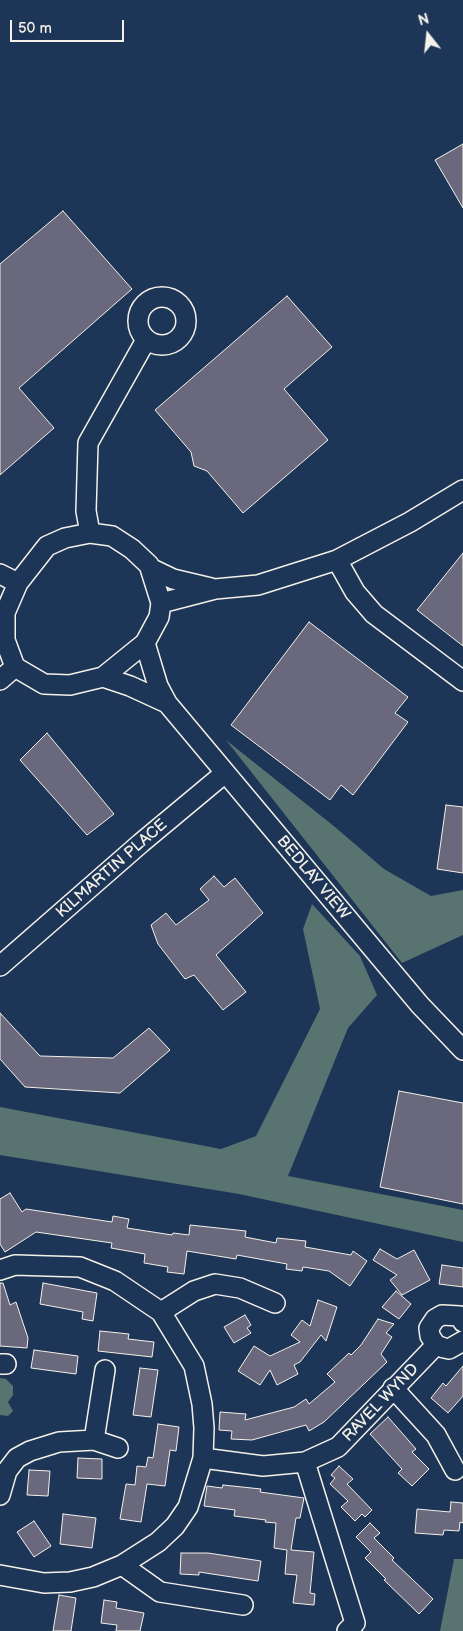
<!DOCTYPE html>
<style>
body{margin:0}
#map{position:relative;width:463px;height:1631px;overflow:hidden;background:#1d3557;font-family:"Balsamiq Sans",sans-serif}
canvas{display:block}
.north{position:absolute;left:403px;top:10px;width:50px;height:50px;-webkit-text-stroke:4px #1d3557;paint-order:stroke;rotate:344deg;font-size:14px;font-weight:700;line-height:20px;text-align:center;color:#f4f1e8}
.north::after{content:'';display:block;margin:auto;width:18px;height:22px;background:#f4f1e8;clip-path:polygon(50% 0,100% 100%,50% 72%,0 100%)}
.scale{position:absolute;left:10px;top:20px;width:114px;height:22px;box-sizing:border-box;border:2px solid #f4f1e8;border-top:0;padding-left:6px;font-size:15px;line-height:18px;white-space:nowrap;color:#f4f1e8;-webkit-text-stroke:4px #1d3557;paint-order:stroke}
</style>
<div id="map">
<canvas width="463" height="1631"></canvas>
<div class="north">N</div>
<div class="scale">50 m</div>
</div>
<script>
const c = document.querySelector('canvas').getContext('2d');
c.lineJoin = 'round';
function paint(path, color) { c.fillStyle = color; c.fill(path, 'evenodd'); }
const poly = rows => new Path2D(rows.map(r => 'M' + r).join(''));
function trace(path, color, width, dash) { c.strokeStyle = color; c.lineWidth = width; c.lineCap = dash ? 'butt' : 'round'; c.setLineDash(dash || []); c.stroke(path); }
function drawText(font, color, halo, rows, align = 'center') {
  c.font = font + ' "Balsamiq Sans",sans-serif'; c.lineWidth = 4; c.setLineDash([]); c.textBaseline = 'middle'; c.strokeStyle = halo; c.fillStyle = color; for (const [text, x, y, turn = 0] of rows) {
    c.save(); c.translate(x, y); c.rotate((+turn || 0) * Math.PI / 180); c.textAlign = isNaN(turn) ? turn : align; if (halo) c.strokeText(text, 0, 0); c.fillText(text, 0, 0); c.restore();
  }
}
paint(poly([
 [226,740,335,827,384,869,431,896,463,890,463,935,402,963],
 [312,904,360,956,377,995,348,1028,288,1176,463,1210,463,1242,239,1194,0,1155,0,1107,221,1149,256,1136,320,1009,303,929],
 [0,1378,6,1379,13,1386,13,1395,8,1402,13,1411,8,1416,0,1415],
 [454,1559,463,1559,463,1631,440,1631]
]), '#587370');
const building = poly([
 [463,144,463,208,435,160,463,144],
 [63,211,132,289,19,388,54,428,0,475,0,264,63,211],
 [287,296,332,347,284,389,328,440,243,513,207,471,194,466,191,452,155,410,287,296],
 [463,553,463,646,417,610,463,553],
 [309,622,408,697,395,713,408,722,353,795,341,785,330,800,231,725,309,622],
 [47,733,114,814,87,835,20,760,47,733],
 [446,805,463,807,463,873,437,869,446,805],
 [214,876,224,887,235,878,263,913,216,955,246,992,223,1010,194,975,185,979,158,944,151,925,166,913,176,925,209,900,200,889,214,876],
 [0,1013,40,1056,113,1058,149,1028,170,1050,120,1093,25,1087,0,1059,0,1013],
 [399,1091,463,1103,463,1204,380,1187,399,1091],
 [10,1193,22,1212,26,1209,112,1222,113,1216,129,1219,127,1228,172,1235,173,1233,189,1235,190,1225,246,1231,245,1237,276,1243,277,1238,306,1241,305,1247,351,1255,353,1251,367,1261,350,1286,329,1271,303,1267,302,1271,286,1269,287,1264,237,1255,236,1259,187,1251,184,1274,167,1272,168,1267,144,1263,145,1254,111,1248,112,1243,36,1232,5,1252,0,1244,0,1199,10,1193],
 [380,1249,397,1259,414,1250,430,1280,402,1295,390,1280,397,1275,373,1260,380,1249],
 [442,1265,463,1268,463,1287,439,1284,442,1265],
 [0,1283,3,1283,10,1305,16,1302,28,1338,27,1348,0,1346,0,1283],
 [43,1283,97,1293,93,1321,82,1319,83,1312,40,1304,43,1283],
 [396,1291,411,1304,399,1319,382,1307,396,1291],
 [318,1300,337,1307,326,1341,321,1335,300,1362,294,1365,298,1374,277,1385,270,1370,260,1385,238,1371,254,1346,270,1356,300,1342,291,1335,302,1320,310,1326,318,1300],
 [245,1315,251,1325,247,1328,251,1333,234,1343,224,1327,245,1315],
 [378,1319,394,1324,386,1333,392,1337,381,1354,387,1362,324,1422,309,1431,306,1425,252,1440,231,1439,232,1431,219,1430,220,1412,246,1414,245,1420,294,1407,306,1399,309,1404,335,1382,327,1374,349,1353,351,1355,361,1345,378,1319],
 [100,1331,129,1334,128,1339,154,1342,152,1357,98,1351,100,1331],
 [34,1350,78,1356,76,1374,31,1368,34,1350],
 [463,1366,463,1396,448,1413,431,1398,443,1383,446,1386,463,1366],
 [140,1368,158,1370,151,1417,133,1415,140,1368],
 [388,1417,416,1449,412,1452,429,1469,412,1486,398,1473,402,1469,370,1434,388,1417],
 [158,1424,179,1427,176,1451,170,1450,165,1486,147,1484,141,1522,120,1519,126,1484,135,1485,137,1466,146,1467,148,1457,153,1458,158,1424],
 [78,1458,102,1459,102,1479,77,1478,78,1458],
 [339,1466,353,1479,347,1484,372,1510,365,1517,362,1514,355,1521,341,1507,348,1501,330,1484,335,1478,331,1475,339,1466],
 [29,1470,50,1471,48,1496,27,1495,29,1470],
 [223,1485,261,1489,260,1492,304,1498,300,1518,296,1518,291,1550,314,1552,310,1593,315,1594,314,1605,293,1603,297,1575,285,1574,287,1550,274,1548,276,1523,265,1522,266,1520,234,1516,235,1510,204,1506,207,1486,222,1488,223,1485],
 [451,1502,463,1503,463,1523,460,1522,459,1531,444,1530,443,1535,415,1533,417,1509,450,1512,451,1502],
 [63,1514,96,1518,92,1548,60,1544,63,1514],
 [34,1521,51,1546,34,1557,17,1532,34,1521],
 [370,1523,380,1533,374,1538,394,1558,392,1560,433,1599,419,1614,384,1580,386,1579,365,1558,371,1552,356,1537,370,1523],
 [181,1553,208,1553,261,1561,258,1581,199,1572,199,1575,180,1574,181,1553],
 [59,1595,76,1598,71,1631,53,1631,59,1595],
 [104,1600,117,1602,116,1608,144,1613,140,1631,116,1631,117,1625,101,1623,104,1600]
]);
paint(building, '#6a687d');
trace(building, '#f4f1e8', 1);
const minor = poly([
 '138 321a24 24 0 1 1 48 0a24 24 0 1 1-48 0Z',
 [90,533,112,536,132,549,149,565,161,603,159,617,145,643,103,677,70,685,44,684,15,667,5,640,5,613,18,583,47,546,65,538,90,533],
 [90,533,86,511,88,443,146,340],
 [337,560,355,592,374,614,463,681],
 [150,568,173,579,211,588],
 [0,574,18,583],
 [161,603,215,589,258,585,337,560,410,522,463,490],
 [145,643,158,686,167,703,420,1005,463,1050],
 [103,677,130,686,167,703],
 [0,680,15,667],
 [0,966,141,843,225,773],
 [0,1270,15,1265,80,1267,115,1281,161,1312,194,1366,202,1404,204,1428,203,1458,188,1507,175,1526,158,1542,122,1565,93,1577,70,1582,44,1583,0,1575],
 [161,1312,194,1291,215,1284,240,1288,275,1303],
 [463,1322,460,1316,442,1315,435,1319,429,1328,430,1336,436,1345,444,1348,449,1349,463,1341],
 [0,1364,6,1364],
 [393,1388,436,1435,455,1470],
 [94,1440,105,1370],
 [203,1458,263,1466,305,1462,338,1447,436,1345],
 [305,1462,355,1623,347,1631],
 [0,1495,7,1471,17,1458,30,1451,59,1442,94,1440,118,1448],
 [122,1565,160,1592,243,1605]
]);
trace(minor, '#f4f1e8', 22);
trace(minor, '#1d3557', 19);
drawText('16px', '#f4f1e8', '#1d3557', [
 ["KILMARTIN PLACE",112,869,-41],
 ["BEDLAY VIEW",313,878,50],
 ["RAVEL WYND",381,1403,-46]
]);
</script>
